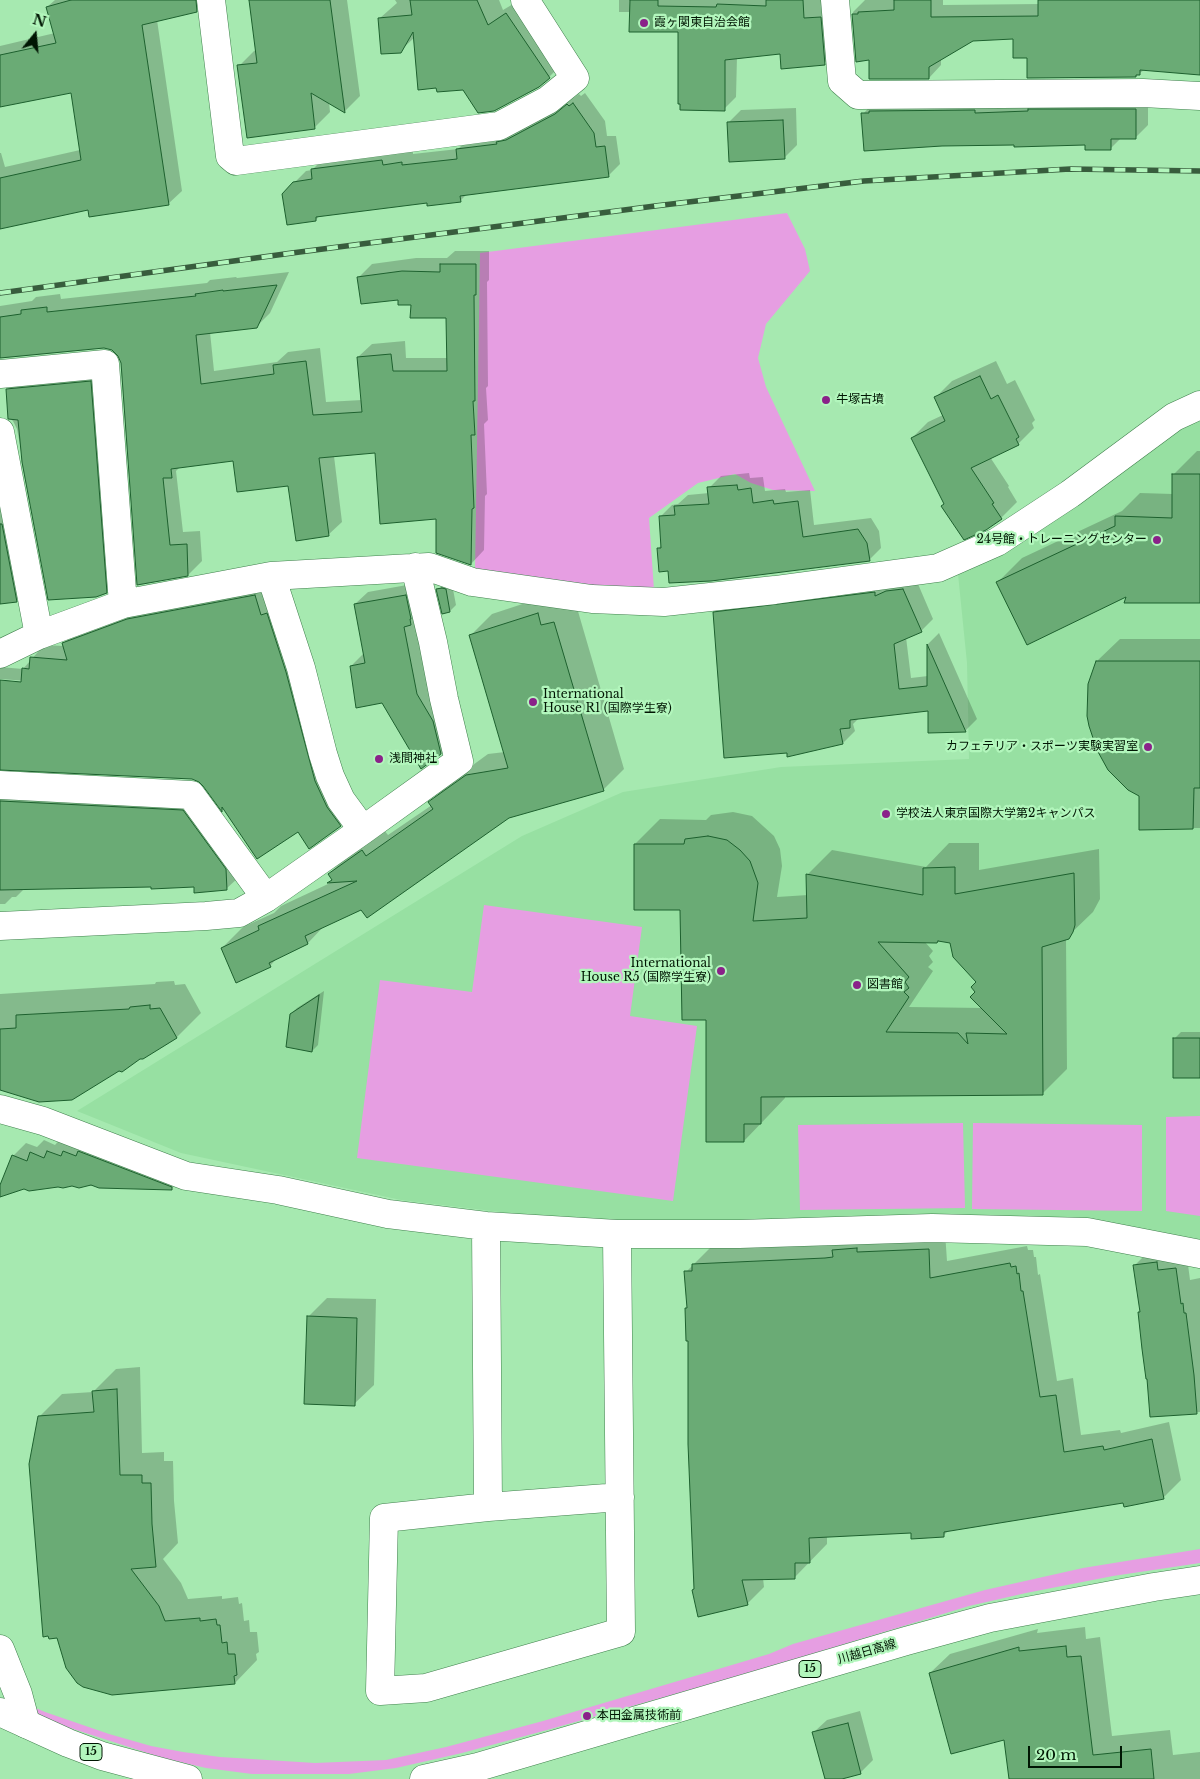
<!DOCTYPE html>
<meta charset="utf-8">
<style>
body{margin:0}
#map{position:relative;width:1200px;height:1779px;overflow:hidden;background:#a6e9b0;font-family:"Libre Baskerville",serif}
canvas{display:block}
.north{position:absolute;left:10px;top:10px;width:50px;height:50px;-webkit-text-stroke:4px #b2f6bc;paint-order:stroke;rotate:17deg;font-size:14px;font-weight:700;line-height:20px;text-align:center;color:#001603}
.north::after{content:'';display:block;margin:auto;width:18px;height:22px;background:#001603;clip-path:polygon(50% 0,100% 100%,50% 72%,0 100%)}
.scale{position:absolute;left:1028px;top:1746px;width:94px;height:22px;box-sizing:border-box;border:2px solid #001603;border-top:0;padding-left:6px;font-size:15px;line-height:18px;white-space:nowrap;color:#001603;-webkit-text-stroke:4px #b2f6bc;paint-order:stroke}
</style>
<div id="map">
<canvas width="1200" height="1779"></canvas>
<div class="north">N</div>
<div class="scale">20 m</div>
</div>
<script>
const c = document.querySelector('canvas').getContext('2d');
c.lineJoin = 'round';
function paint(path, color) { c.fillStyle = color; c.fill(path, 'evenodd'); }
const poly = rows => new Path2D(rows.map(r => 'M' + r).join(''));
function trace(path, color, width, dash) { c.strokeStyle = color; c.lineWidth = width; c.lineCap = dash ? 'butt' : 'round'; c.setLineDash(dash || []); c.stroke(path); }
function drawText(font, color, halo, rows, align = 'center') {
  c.font = font + ' "Libre Baskerville","Noto Sans JP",serif'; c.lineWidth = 4.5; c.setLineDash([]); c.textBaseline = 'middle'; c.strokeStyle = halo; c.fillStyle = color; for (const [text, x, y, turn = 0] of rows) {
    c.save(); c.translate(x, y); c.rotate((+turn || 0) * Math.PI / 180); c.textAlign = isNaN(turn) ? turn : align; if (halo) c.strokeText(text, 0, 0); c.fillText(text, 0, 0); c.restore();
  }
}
paint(poly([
 [1200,417,1200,1240,790,1220,575,1221,401,1200,181,1153,77,1111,522,836,623,792,781,767,969,759,967,663,958,574,1015,544,1076,507,1184,425]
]), '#97e0a2');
paint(poly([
 [787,213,805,249,810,271,766,324,758,358,766,387,815,491,773,490,751,483,735,474,698,483,649,518,654,590,594,588,475,572,480,253],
 [484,905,642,927,630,1016,697,1026,673,1201,357,1158,380,980,472,992],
 [1200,1116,1200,1216,1166,1211,1166,1117],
 [963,1123,965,1208,800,1210,798,1125],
 [973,1123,1142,1125,1142,1211,972,1209],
 [1200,1549,1200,1563,1113,1576,1026,1593,969,1606,753,1672,547,1730,462,1753,396,1768,349,1774,252,1774,206,1768,163,1758,67,1727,39,1716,31,1706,45,1712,109,1734,151,1746,183,1752,220,1757,315,1763,386,1760,446,1747,543,1721,769,1654,793,1644,985,1590,1083,1568]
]), '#e69ee2');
paint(poly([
 [55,0,203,0,191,12,157,20,182,191,168,204,89,209,0,228,0,153,1,153,5,167,80,150,72,91,0,105,0,46,55,33,47,7],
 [250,0,347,0,360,96,345,111,329,102,330,112,315,127,239,66,254,51,257,50],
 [395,0,499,0,503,10,520,0,564,62,549,77,463,89,415,37,400,51,380,18,397,3],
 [619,0,832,0,837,51,824,63,781,53,737,57,736,97,724,109,680,31,631,12,619,12],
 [865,0,943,0,943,5,1039,4,1039,0,1200,0,1200,74,1144,70,1136,76,1028,57,1014,38,973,40,941,58,941,65,929,78,871,59,857,60,853,12],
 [585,93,605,121,607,136,616,136,620,164,608,176,468,193,460,201,428,201,320,215,316,220,294,183,306,171,312,170,324,158,413,151,413,154,458,149,469,138,519,129,568,102,579,94,581,96],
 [1148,96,1148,125,1135,138,1121,138,1110,149,1087,144,1015,143,863,114,875,101],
 [796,108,797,145,784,158,728,123,741,110],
 [455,251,489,251,489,280,487,282,488,386,486,388,488,420,484,424,487,494,485,496,484,550,471,564,438,552,438,518,376,452,334,456,342,522,328,535,289,485,234,460,180,467,176,471,183,532,200,531,202,561,188,575,138,584,122,363,119,355,113,349,104,347,0,358,0,306,32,301,36,297,60,294,61,299,207,283,210,280,236,277,237,278,289,272,270,313,256,327,210,332,214,371,277,362,288,352,320,348,326,402,362,400,358,357,372,344,405,341,406,358,448,358,448,316,412,304,358,278,372,264,416,258,447,258],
 [996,361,1007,384,1015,380,1035,420,1032,423,1034,428,1018,444,990,457,1009,486,1008,487,1017,502,1001,518,945,504,912,438,928,422,943,415,936,397,952,381],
 [103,369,119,579,106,592,49,598,17,429,13,421,9,418,7,390,20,377],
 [0,433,30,587,16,600,0,603],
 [1197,451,1200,451,1200,601,998,582,1022,558,1122,511,1140,493,1173,494,1173,475],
 [749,473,750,478,763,477,765,491,785,489,786,492,810,490,814,525,871,518,879,531,881,548,869,560,669,570,658,549,662,544,660,517,672,505,678,504,688,495,709,493,709,488,721,476],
 [915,577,933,619,921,631,906,637,911,678,928,676,928,644,939,633,977,719,965,731,929,710,859,718,853,724,855,731,843,743,788,752,714,613,726,601],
 [267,583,353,813,340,825,298,831,224,808,222,810,205,785,192,778,0,768,0,681,27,684,27,681,0,679,0,667,23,669,44,645,64,646,63,644,76,631,141,607],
 [418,583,454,741,441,754,382,702,351,666,364,653,355,604,368,592],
 [444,584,452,584,456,605,450,611,438,590],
 [559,592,575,601,624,769,603,790,508,817,362,908,325,925,308,943,278,957,270,966,222,948,243,927,274,913,281,906,328,884,333,879,329,874,350,853,384,830,388,835,432,805,430,802,451,781,488,754,505,752,471,635,492,614],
 [1120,639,1200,639,1200,828,1140,828,1140,795,1097,661],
 [0,785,195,798,239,877,226,889,195,886,25,888,16,897,12,897,5,904,0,904],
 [733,812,752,816,774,836,780,849,782,866,777,897,808,895,807,875,832,850,926,867,949,843,979,843,979,870,1099,849,1100,899,1093,912,1066,938,1067,1069,1042,1094,785,1095,785,1098,768,1116,744,1141,707,1019,682,909,635,844,660,819,706,820,711,815],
 [938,940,951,942,978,982,976,992,983,1008,909,1007,933,971,928,967,933,962,929,956,933,951,924,941],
 [174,981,175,985,185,984,201,1013,177,1037,0,1088,0,994,155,984,156,982],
 [324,991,318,1045,312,1051,291,1014,297,1008],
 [1181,1032,1200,1032,1200,1076,1175,1038],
 [61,1138,184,1176,171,1189,72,1185,24,1188,0,1195,0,1188,13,1156,26,1143,37,1147,44,1140,55,1145],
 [945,1232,947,1261,1027,1246,1028,1250,1033,1250,1034,1257,1036,1257,1038,1275,1040,1274,1057,1381,1073,1378,1081,1435,1120,1430,1121,1433,1169,1422,1181,1480,1163,1498,1124,1501,950,1529,944,1535,912,1532,827,1536,827,1544,795,1577,763,1578,764,1587,747,1604,695,1588,690,1339,686,1309,688,1306,686,1272,710,1248],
 [1146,1254,1187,1257,1190,1280,1200,1278,1200,1412,1151,1416,1135,1265],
 [327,1298,376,1299,374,1385,354,1404,308,1317],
 [140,1367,142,1453,164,1452,164,1461,173,1461,174,1501,178,1543,163,1559,181,1583,188,1599,222,1596,222,1599,238,1597,239,1604,242,1603,244,1621,249,1620,250,1632,257,1632,259,1652,256,1654,257,1660,235,1683,112,1694,39,1417,62,1394,93,1392,116,1369],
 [1085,1627,1086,1639,1100,1637,1112,1736,1170,1730,1173,1755,1200,1752,1200,1779,1010,1779,1006,1739,930,1673,950,1654,1038,1629,1037,1633],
 [860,1711,873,1760,860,1773,837,1779,826,1779,814,1732,827,1720]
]), '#0003');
const building = poly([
 [71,0,196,0,197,12,142,25,169,205,89,217,88,210,0,229,0,178,81,160,71,93,0,107,0,55,56,43,46,7,71,0],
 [249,0,330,0,345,113,311,93,315,129,247,138,237,65,257,63,249,0],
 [410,0,477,0,488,25,506,13,550,78,539,87,494,111,478,113,463,90,437,92,436,88,418,90,413,32,401,53,381,54,378,18,412,15,410,0],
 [630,0,658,0,658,6,716,7,717,4,766,6,766,0,803,0,804,18,821,17,825,65,781,69,780,54,725,60,725,111,680,110,680,104,678,104,678,32,629,32,630,0],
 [894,0,931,0,931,17,1038,16,1038,0,1200,0,1200,75,1140,70,1140,75,1136,75,1136,77,1027,78,1027,58,1013,58,1013,39,973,41,929,67,929,79,869,79,869,60,856,62,852,14,858,14,858,12,894,10,894,0],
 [573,103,594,133,596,147,605,146,609,177,460,196,461,202,427,206,427,203,316,217,316,221,287,225,282,194,293,182,312,179,311,169,382,160,383,165,402,162,402,165,457,159,456,149,497,144,496,142,506,140,555,114,567,104,569,106,573,103],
 [1028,109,1136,109,1136,139,1111,139,1111,150,1085,150,1085,145,1014,147,1014,145,942,146,864,151,861,113,869,113,869,111,975,110,975,113,1028,111,1028,109],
 [783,120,785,159,729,162,727,122,783,120],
 [440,264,476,264,476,295,474,295,475,401,473,401,475,435,471,435,474,508,472,509,471,565,436,553,436,519,380,524,375,453,319,458,329,536,296,541,288,486,237,492,233,461,171,469,172,478,163,478,170,545,187,544,188,576,137,585,121,363,118,356,112,350,104,348,0,358,0,317,21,314,21,310,47,307,47,312,196,296,195,294,223,290,223,291,277,285,257,328,196,335,201,384,274,374,273,365,306,361,313,415,362,412,357,357,391,354,393,371,447,371,446,318,410,318,411,305,398,305,398,300,361,304,357,277,402,271,440,272,440,264],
 [980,376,991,399,998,395,1019,437,1016,439,1019,445,971,468,994,503,992,504,1002,519,986,530,964,540,941,506,944,504,911,438,945,421,934,397,980,376],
 [91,381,107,593,96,597,48,600,22,462,18,420,8,419,6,389,91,381],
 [1172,474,1200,474,1200,603,1124,603,1126,597,1027,645,996,582,1115,526,1115,516,1172,518,1172,474],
 [737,485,738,490,751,488,753,503,773,500,774,504,798,501,803,537,858,529,867,543,870,561,711,581,669,583,668,571,659,572,657,548,661,548,659,516,675,515,674,506,709,504,707,487,737,485],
 [0,524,2,524,17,602,0,604,0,524],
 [442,588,446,589,450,612,442,614,436,589,442,588],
 [903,589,922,632,894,644,899,689,927,686,927,644,966,732,928,733,928,711,850,720,850,728,840,729,843,744,787,757,787,753,724,758,713,612,875,592,875,596,886,591,903,589],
 [255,595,261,615,267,613,286,672,315,781,327,807,341,826,309,849,298,832,257,859,222,807,222,812,203,786,199,782,192,779,0,770,0,680,21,682,22,668,29,669,30,657,67,660,62,643,127,619,255,595],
 [406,595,411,619,410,619,411,625,404,627,417,694,433,721,441,754,421,769,382,703,356,708,350,666,365,663,354,604,406,595],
 [538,613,541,625,554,622,604,791,509,818,367,918,361,910,305,936,308,944,269,963,271,967,236,983,221,948,259,930,258,926,357,881,327,883,332,880,328,874,362,850,366,856,433,809,428,802,466,775,508,768,469,635,538,613],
 [1096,661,1200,661,1200,788,1194,788,1193,829,1139,830,1139,796,1128,790,1108,770,1097,750,1089,726,1087,716,1088,684,1096,661],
 [0,801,183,810,226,869,227,890,194,893,194,887,151,889,151,887,0,890,0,801],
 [708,836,727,840,740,850,750,861,758,883,753,921,807,918,806,874,923,895,923,868,955,867,955,894,1074,873,1075,925,1073,932,1069,939,1042,947,1043,1095,761,1097,761,1124,744,1124,744,1142,706,1142,706,1020,682,1020,680,910,634,910,634,844,684,844,685,839,708,836],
 [938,941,950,943,953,957,976,982,971,987,975,992,970,997,1007,1034,966,1033,968,1044,958,1033,886,1032,909,997,904,992,909,988,905,982,909,977,878,942,937,943,938,941],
 [319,995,312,1052,286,1047,290,1014,319,995],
 [150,1005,150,1009,160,1008,177,1038,143,1059,140,1059,122,1072,119,1071,72,1100,39,1102,0,1090,0,1029,16,1028,16,1015,129,1009,130,1007,150,1005],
 [1173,1038,1200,1038,1200,1078,1173,1078,1173,1038],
 [47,1151,61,1156,63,1151,76,1156,78,1151,172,1187,172,1190,99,1188,91,1185,79,1188,72,1186,63,1188,58,1187,29,1191,24,1189,0,1197,0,1185,12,1155,27,1161,30,1152,44,1158,47,1151],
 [857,1248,857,1252,929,1249,930,1278,1010,1263,1011,1267,1016,1266,1017,1274,1019,1273,1021,1291,1023,1291,1040,1397,1056,1395,1064,1452,1103,1446,1104,1450,1152,1439,1164,1499,1124,1507,1123,1503,944,1532,944,1537,911,1539,911,1533,809,1538,810,1563,795,1563,795,1579,742,1580,748,1605,698,1617,692,1590,694,1589,688,1444,688,1341,686,1341,685,1308,687,1308,684,1271,692,1271,692,1264,825,1258,833,1257,832,1250,857,1248],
 [1157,1262,1158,1270,1176,1268,1181,1304,1183,1303,1184,1313,1186,1313,1194,1375,1197,1414,1150,1417,1147,1379,1146,1379,1142,1349,1138,1312,1140,1312,1133,1265,1157,1262],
 [307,1316,357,1318,355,1406,304,1404,307,1316],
 [117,1389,120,1475,142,1475,142,1483,151,1483,152,1524,156,1567,131,1569,159,1606,165,1621,200,1618,200,1621,216,1619,217,1625,220,1625,222,1643,227,1642,228,1654,235,1654,237,1675,234,1676,235,1684,112,1695,83,1687,77,1683,66,1668,57,1638,49,1639,48,1636,43,1637,29,1464,38,1416,94,1412,92,1391,117,1389],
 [1066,1646,1067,1657,1081,1656,1093,1755,1151,1749,1154,1779,1009,1779,1004,1740,951,1754,929,1673,1019,1647,1019,1651,1066,1646],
 [848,1723,861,1774,842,1779,825,1779,812,1732,848,1723]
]);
paint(building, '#6aab75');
trace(building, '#1d602e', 1);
const minor = poly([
 [211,0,230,156,236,161,499,126,548,100,575,78,525,0],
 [835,0,842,81,858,95,1143,93,1200,96],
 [0,374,105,364,123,604],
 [0,432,39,635],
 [271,576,301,668,323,754,330,776,341,800,363,830],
 [0,654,39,635,123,604,271,576,429,567,472,582,592,599,664,602,775,590,938,568,997,542,1070,494,1174,417,1200,405],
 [0,785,191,795,266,898],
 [0,926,206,916,239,913,266,898,363,830,459,761,444,699,433,642,415,567],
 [0,1109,43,1121,186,1176,278,1190,388,1214,486,1226,617,1234,739,1234,932,1228,1087,1232,1200,1254],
 [486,1226,488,1507,384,1518,380,1691,426,1688,621,1632,617,1234],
 [488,1507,620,1497],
 [0,1649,18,1694,26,1724]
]);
const major = poly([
 [0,1712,68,1743,102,1756,188,1779],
 [424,1779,478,1767,906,1641,990,1618,1154,1587,1200,1580]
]);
trace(minor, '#40804d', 29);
trace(major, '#40804d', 29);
trace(minor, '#fff', 28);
trace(major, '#fff', 28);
const rail = poly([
 [0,293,292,253,655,206,864,181,1070,169,1200,171]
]);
trace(rail, '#385d3d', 5.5);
trace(rail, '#b2f6bc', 4, [11]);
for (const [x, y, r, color] of [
 [644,23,5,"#8a2289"],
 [826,400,5,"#8a2289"],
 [1157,540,5,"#8a2289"],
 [533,702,5,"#8a2289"],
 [1148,747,5,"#8a2289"],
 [379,759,5,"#8a2289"],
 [886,814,5,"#8a2289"],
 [721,971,5,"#8a2289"],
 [857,985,5,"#8a2289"],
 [587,1716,5,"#8a2289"]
]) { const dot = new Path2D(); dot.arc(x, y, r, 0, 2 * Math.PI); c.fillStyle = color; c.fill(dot); trace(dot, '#b2f6bc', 2); }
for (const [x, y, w] of [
 [810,1669,22],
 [91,1752,22]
]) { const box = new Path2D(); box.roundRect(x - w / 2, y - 8.5, w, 17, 4); c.fillStyle = '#b2f6bc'; c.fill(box); trace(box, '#001603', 1); }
drawText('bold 11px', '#001603', null, [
 ["15",810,1669],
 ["15",91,1752]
]);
drawText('12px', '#001603', '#b2f6bc', [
 ["霞ヶ関東自治会館",654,23],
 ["牛塚古墳",836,400],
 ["24号館・トレーニングセンター",1147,540,"right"],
 ["International",543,695],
 ["House R1 (国際学生寮)",543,709],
 ["カフェテリア・スポーツ実験実習室",1138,747,"right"],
 ["浅間神社",389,759],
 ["学校法人東京国際大学第2キャンパス",896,814],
 ["International",711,964,"right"],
 ["House R5 (国際学生寮)",711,978,"right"],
 ["図書館",867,985],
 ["本田金属技術前",597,1716]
], 'left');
drawText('12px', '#001603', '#b2f6bc', [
 ["川越日高線",867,1652,-16]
]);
</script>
